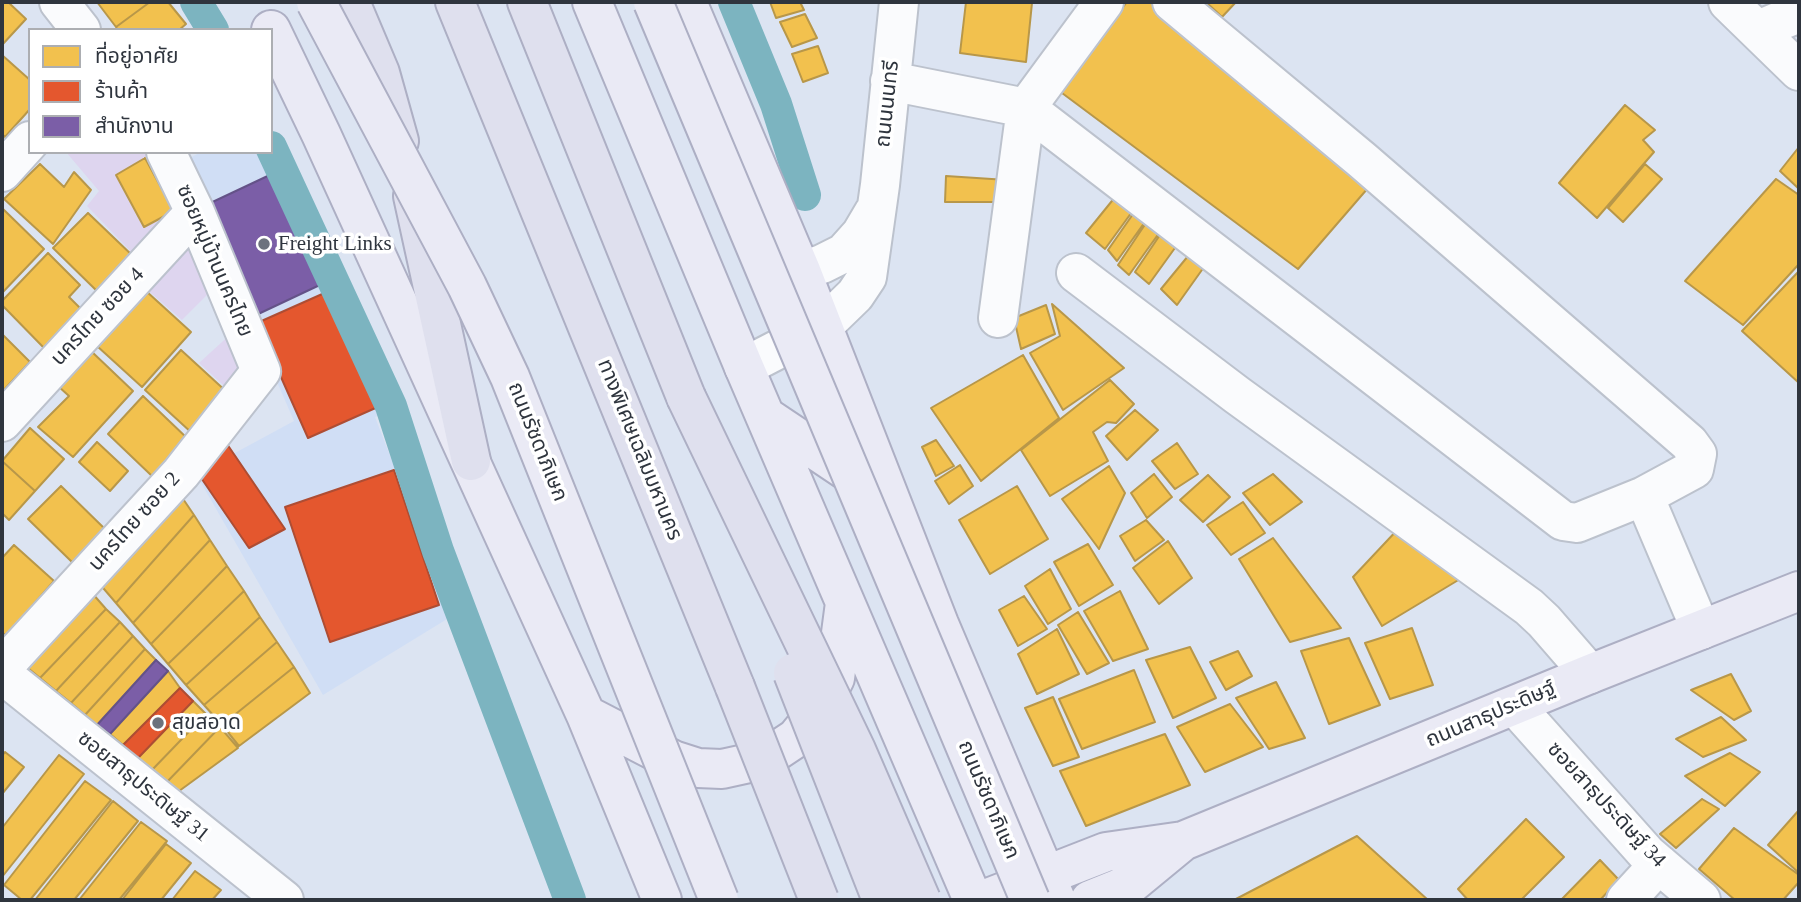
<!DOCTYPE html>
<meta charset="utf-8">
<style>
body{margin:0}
#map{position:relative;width:1801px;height:902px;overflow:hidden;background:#dce4f2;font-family:"Times New Roman","Noto Sans Thai",serif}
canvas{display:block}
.frame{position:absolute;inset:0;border:4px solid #2f353e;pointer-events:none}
.legend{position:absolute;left:28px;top:28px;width:245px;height:126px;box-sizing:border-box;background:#fff;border:2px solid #acaeb2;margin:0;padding:9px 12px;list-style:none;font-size:21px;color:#2f353e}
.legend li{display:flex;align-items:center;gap:14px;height:35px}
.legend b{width:35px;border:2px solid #acaeb2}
</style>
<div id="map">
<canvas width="1801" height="902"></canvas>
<div class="frame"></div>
<ul class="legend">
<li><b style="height:19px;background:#f2c14e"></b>ที่อยู่อาศัย</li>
<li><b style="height:19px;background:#e4572e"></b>ร้านค้า</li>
<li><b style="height:19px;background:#7b5ea7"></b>สำนักงาน</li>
</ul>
</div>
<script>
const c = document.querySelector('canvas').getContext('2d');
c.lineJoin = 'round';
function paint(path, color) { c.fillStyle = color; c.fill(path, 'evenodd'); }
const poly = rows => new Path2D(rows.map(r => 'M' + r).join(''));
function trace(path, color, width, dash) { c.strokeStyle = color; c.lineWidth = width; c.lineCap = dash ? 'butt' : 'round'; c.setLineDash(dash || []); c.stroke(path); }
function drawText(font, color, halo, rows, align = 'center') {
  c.font = font + ' "Times New Roman","Noto Sans Thai",serif'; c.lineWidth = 7; c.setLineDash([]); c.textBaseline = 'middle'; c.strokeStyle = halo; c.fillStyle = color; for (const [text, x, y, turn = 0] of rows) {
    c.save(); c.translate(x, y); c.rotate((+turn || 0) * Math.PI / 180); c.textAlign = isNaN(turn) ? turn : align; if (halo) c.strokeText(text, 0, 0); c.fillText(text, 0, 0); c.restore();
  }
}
paint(poly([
 [201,152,269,152,388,411,375,417,452,616,323,695,196,474,294,421,203,212,179,164]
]), '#d0def5');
paint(poly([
 [66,152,148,152,180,205,138,259,87,206,99,191],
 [192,244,214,288,182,320,144,287],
 [234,331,247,361,234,395,199,363]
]), '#ded5ef');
const homes = poly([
 [2,2,8,2,26,19,2,45,2,2],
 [97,2,150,2,116,27,97,2],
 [150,2,168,2,186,24,179,30,118,30,116,27,150,2],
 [770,2,800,2,804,10,776,18,770,2],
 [966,2,1032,3,1026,62,960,53,966,2],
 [1127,2,1150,2,1368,188,1298,269,1058,90,1127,2],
 [1206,2,1236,2,1222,17,1206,2],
 [805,14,817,38,792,47,780,22,805,14],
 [818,46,828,73,803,82,792,54,818,46],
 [2,55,30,80,30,109,5,137,2,134,2,55],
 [1625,105,1655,130,1643,140,1654,152,1597,218,1559,183,1625,105],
 [1799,147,1799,189,1780,171,1799,147],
 [145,158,174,211,144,227,116,175,145,158],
 [40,164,64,187,74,172,91,190,53,244,4,199,40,164],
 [1645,164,1662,179,1623,222,1608,208,1645,164],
 [946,176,1007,180,1004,202,945,202,946,176],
 [1776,179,1799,195,1799,264,1743,325,1685,281,1776,179],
 [1120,191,1137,205,1105,249,1086,233,1120,191],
 [1140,204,1152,212,1117,261,1108,250,1140,204],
 [2,208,44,249,2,293,2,208],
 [88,213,135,258,100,294,53,248,88,213],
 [1152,214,1167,222,1129,275,1118,265,1152,214],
 [1168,223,1185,234,1149,284,1135,272,1168,223],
 [1193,250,1209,260,1177,305,1161,289,1193,250],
 [48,253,80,285,69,297,84,312,46,350,2,305,2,301,48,253],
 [1799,271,1799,383,1742,331,1799,271],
 [146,291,191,332,142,387,97,346,146,291],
 [1052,304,1124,368,1063,410,1030,353,1060,336,1052,304],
 [1046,305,1055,334,1021,349,1014,318,1046,305],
 [2,334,30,362,2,392,2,334],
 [181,350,229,394,193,434,145,390,181,350],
 [91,351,133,391,73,457,38,427,69,396,58,386,91,351],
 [1023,355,1059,418,981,481,931,408,1023,355],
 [1110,380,1134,404,1116,423,1107,422,1093,432,1108,461,1050,496,1021,450,1110,380],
 [143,396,188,439,153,477,108,434,143,396],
 [1135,410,1158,430,1127,460,1106,436,1135,410],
 [30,428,64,459,35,491,2,461,30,428],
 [936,440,954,466,936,476,922,447,936,440],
 [97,442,128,471,110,491,79,462,97,442],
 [1177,443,1198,474,1175,489,1152,461,1177,443],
 [2,461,35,491,9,520,2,513,2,461],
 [960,465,973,486,949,504,935,481,960,465],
 [1109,466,1125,493,1099,549,1062,499,1109,466],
 [1154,474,1172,497,1147,518,1131,493,1154,474],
 [1273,474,1302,502,1270,525,1243,493,1273,474],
 [1208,475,1230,497,1203,522,1180,500,1208,475],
 [61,486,106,530,74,564,28,519,61,486],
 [1017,486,1048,539,990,574,959,520,1017,486],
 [177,490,194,515,116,603,98,582,177,490],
 [1243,502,1265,533,1231,555,1207,525,1243,502],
 [194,515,210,540,133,623,116,603,194,515],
 [1146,520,1164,540,1135,561,1120,536,1146,520],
 [1400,527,1465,576,1382,626,1353,577,1400,527],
 [1273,538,1341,628,1290,642,1239,559,1273,538],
 [210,540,227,566,151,644,133,623,210,540],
 [1168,541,1192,578,1159,604,1133,568,1168,541],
 [1088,544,1113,585,1079,606,1054,562,1088,544],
 [14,545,54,581,6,636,2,632,2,558,14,545],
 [227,566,244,591,168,664,151,644,227,566],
 [1050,569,1071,609,1048,624,1025,586,1050,569],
 [244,591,260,617,186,685,168,664,244,591],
 [1120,591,1148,649,1113,661,1084,611,1120,591],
 [92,593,106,609,40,678,23,664,92,593],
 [1024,596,1047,629,1018,646,999,610,1024,596],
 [106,609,120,622,56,691,40,678,106,609],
 [1078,612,1109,663,1087,674,1058,625,1078,612],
 [260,617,277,642,204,705,186,685,260,617],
 [120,622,133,636,71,703,56,691,120,622],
 [1412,628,1433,685,1390,699,1365,643,1412,628],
 [1057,629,1079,674,1037,694,1018,654,1057,629],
 [133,636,145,649,85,715,71,703,133,636],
 [1349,638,1380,705,1329,724,1301,651,1349,638],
 [277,642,294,667,222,725,204,705,277,642],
 [1190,647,1216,698,1173,718,1146,660,1190,647],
 [145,649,156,660,97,725,85,715,145,649],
 [1238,651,1252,676,1226,690,1210,662,1238,651],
 [294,667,310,693,239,746,222,725,294,667],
 [1134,670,1155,722,1082,749,1059,699,1134,670],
 [168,671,180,688,123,745,110,734,168,671],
 [1731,674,1751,711,1734,720,1691,690,1731,674],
 [1276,682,1305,738,1269,749,1236,698,1276,682],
 [1053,697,1079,757,1053,766,1025,708,1053,697],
 [193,701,206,714,151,771,138,758,193,701],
 [1230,704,1263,747,1205,772,1177,727,1230,704],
 [206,714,220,727,165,784,151,771,206,714],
 [1721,717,1746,740,1703,757,1676,739,1721,717],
 [220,727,238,748,175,794,165,784,220,727],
 [1165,734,1190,785,1086,826,1060,771,1165,734],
 [5,752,24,767,2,794,2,756,5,752],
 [1730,753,1760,772,1725,806,1685,776,1730,753],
 [59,755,84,774,2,877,2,828,59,755],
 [85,781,111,800,30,900,22,900,4,885,85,781],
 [1702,799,1719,809,1676,848,1660,834,1702,799],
 [113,801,138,821,74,900,35,900,113,801],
 [1799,810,1799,873,1768,845,1799,810],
 [1526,819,1564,857,1521,900,1468,900,1458,889,1526,819],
 [141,822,167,841,119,900,79,900,141,822],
 [1734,828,1799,875,1799,882,1783,900,1735,900,1699,869,1734,828],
 [1357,836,1428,900,1234,900,1357,836],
 [166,844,191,863,161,900,122,900,166,844],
 [1600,860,1619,880,1600,900,1561,900,1600,860],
 [195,871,221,890,212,900,172,900,195,871]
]);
paint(homes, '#f2c14e');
trace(homes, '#b89749', 2);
const shops = poly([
 [329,291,380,406,308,438,257,323,329,291],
 [227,444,285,529,249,548,195,469,227,444],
 [394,470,439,605,330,642,285,507,394,470],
 [180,688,193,701,138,758,123,745,180,688]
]);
paint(shops, '#e4572e');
trace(shops, '#ae4d33', 2);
const offices = poly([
 [274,173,324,283,254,316,204,206,274,173],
 [156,660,168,671,110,734,97,725,156,660]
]);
paint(offices, '#7b5ea7');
trace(offices, '#645288', 2);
trace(poly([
 [196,2,213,30],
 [734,2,776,104,805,195],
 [271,147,391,406,438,551,570,900]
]), '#7cb4c0', 32);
const minor = poly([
 [59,2,81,30],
 [1728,2,1799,71],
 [1758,30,1799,13],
 [890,81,1026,108,1563,521,1577,523,1644,496,1694,469,1697,454,1689,443,1362,160,1172,2],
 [2,172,30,141],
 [801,271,822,264,844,253,861,234,874,212],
 [1076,273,1237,395,1529,607,1544,621,1590,674],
 [998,318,1026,108,1104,2],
 [744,367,823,326,855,295,867,277,880,185,899,2],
 [2,422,195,212],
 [1644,496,1701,630],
 [2,668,181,473,261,371,195,212,166,152],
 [2,674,284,900],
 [1515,706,1647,854,1701,900],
 [1626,900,1659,864]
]);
const major = poly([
 [592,2,744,367,973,900],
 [687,2,801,271,939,624,1056,900],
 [271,30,321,134,586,715,662,900],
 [765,416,865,483],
 [586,715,673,760,698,768,722,769,763,760,796,738,818,711,835,678,845,603],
 [983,900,1106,852,1183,841,1590,674,1799,591],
 [1090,900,1132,883,1183,841]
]);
const highway = poly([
 [350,2,380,73,399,141],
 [455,2,735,687],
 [527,2,686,397],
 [413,196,471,461]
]);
trace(minor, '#bcc2cd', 42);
trace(major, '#adafc4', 42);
trace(highway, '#adafc4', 42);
trace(minor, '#fafbfd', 38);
trace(major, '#eaeaf5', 38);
trace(highway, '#dfe0ee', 38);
const majorBridge = poly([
 [316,2,467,286,510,377,719,900],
 [653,2,1030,900]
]);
const highwayBridge = poly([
 [686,397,856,750,921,900],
 [793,673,882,900],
 [735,687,819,900]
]);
trace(majorBridge, '#adafc4', 42, []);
trace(highwayBridge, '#adafc4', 42, []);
trace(majorBridge, '#eaeaf5', 38);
trace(highwayBridge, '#dfe0ee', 38);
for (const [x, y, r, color] of [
 [264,244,7,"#6c727d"],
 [158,723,7,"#6c727d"]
]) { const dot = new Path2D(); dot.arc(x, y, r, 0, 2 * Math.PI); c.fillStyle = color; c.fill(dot); trace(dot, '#fff', 2.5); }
drawText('21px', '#2f353e', '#fff', [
 ["ถนนนนทรี",888,104,-84],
 ["ซอยหมู่บ้านนครไทย",214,261,67],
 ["นครไทย ซอย 4",98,317,-47],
 ["ถนนรัชดาภิเษก",537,442,68],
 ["ทางพิเศษเฉลิมมหานคร",639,450,68],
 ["นครไทย ซอย 2",135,522,-48],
 ["ถนนสาธุประดิษฐ์",1491,715,-23],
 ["ซอยสาธุประดิษฐ์ 31",143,787,39],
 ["ถนนรัชดาภิเษก",988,800,67],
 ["ซอยสาธุประดิษฐ์ 34",1606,805,47]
]);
drawText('21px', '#2f353e', '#fff', [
 ["Freight Links",278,244],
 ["สุขสอาด",172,723]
], 'left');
</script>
